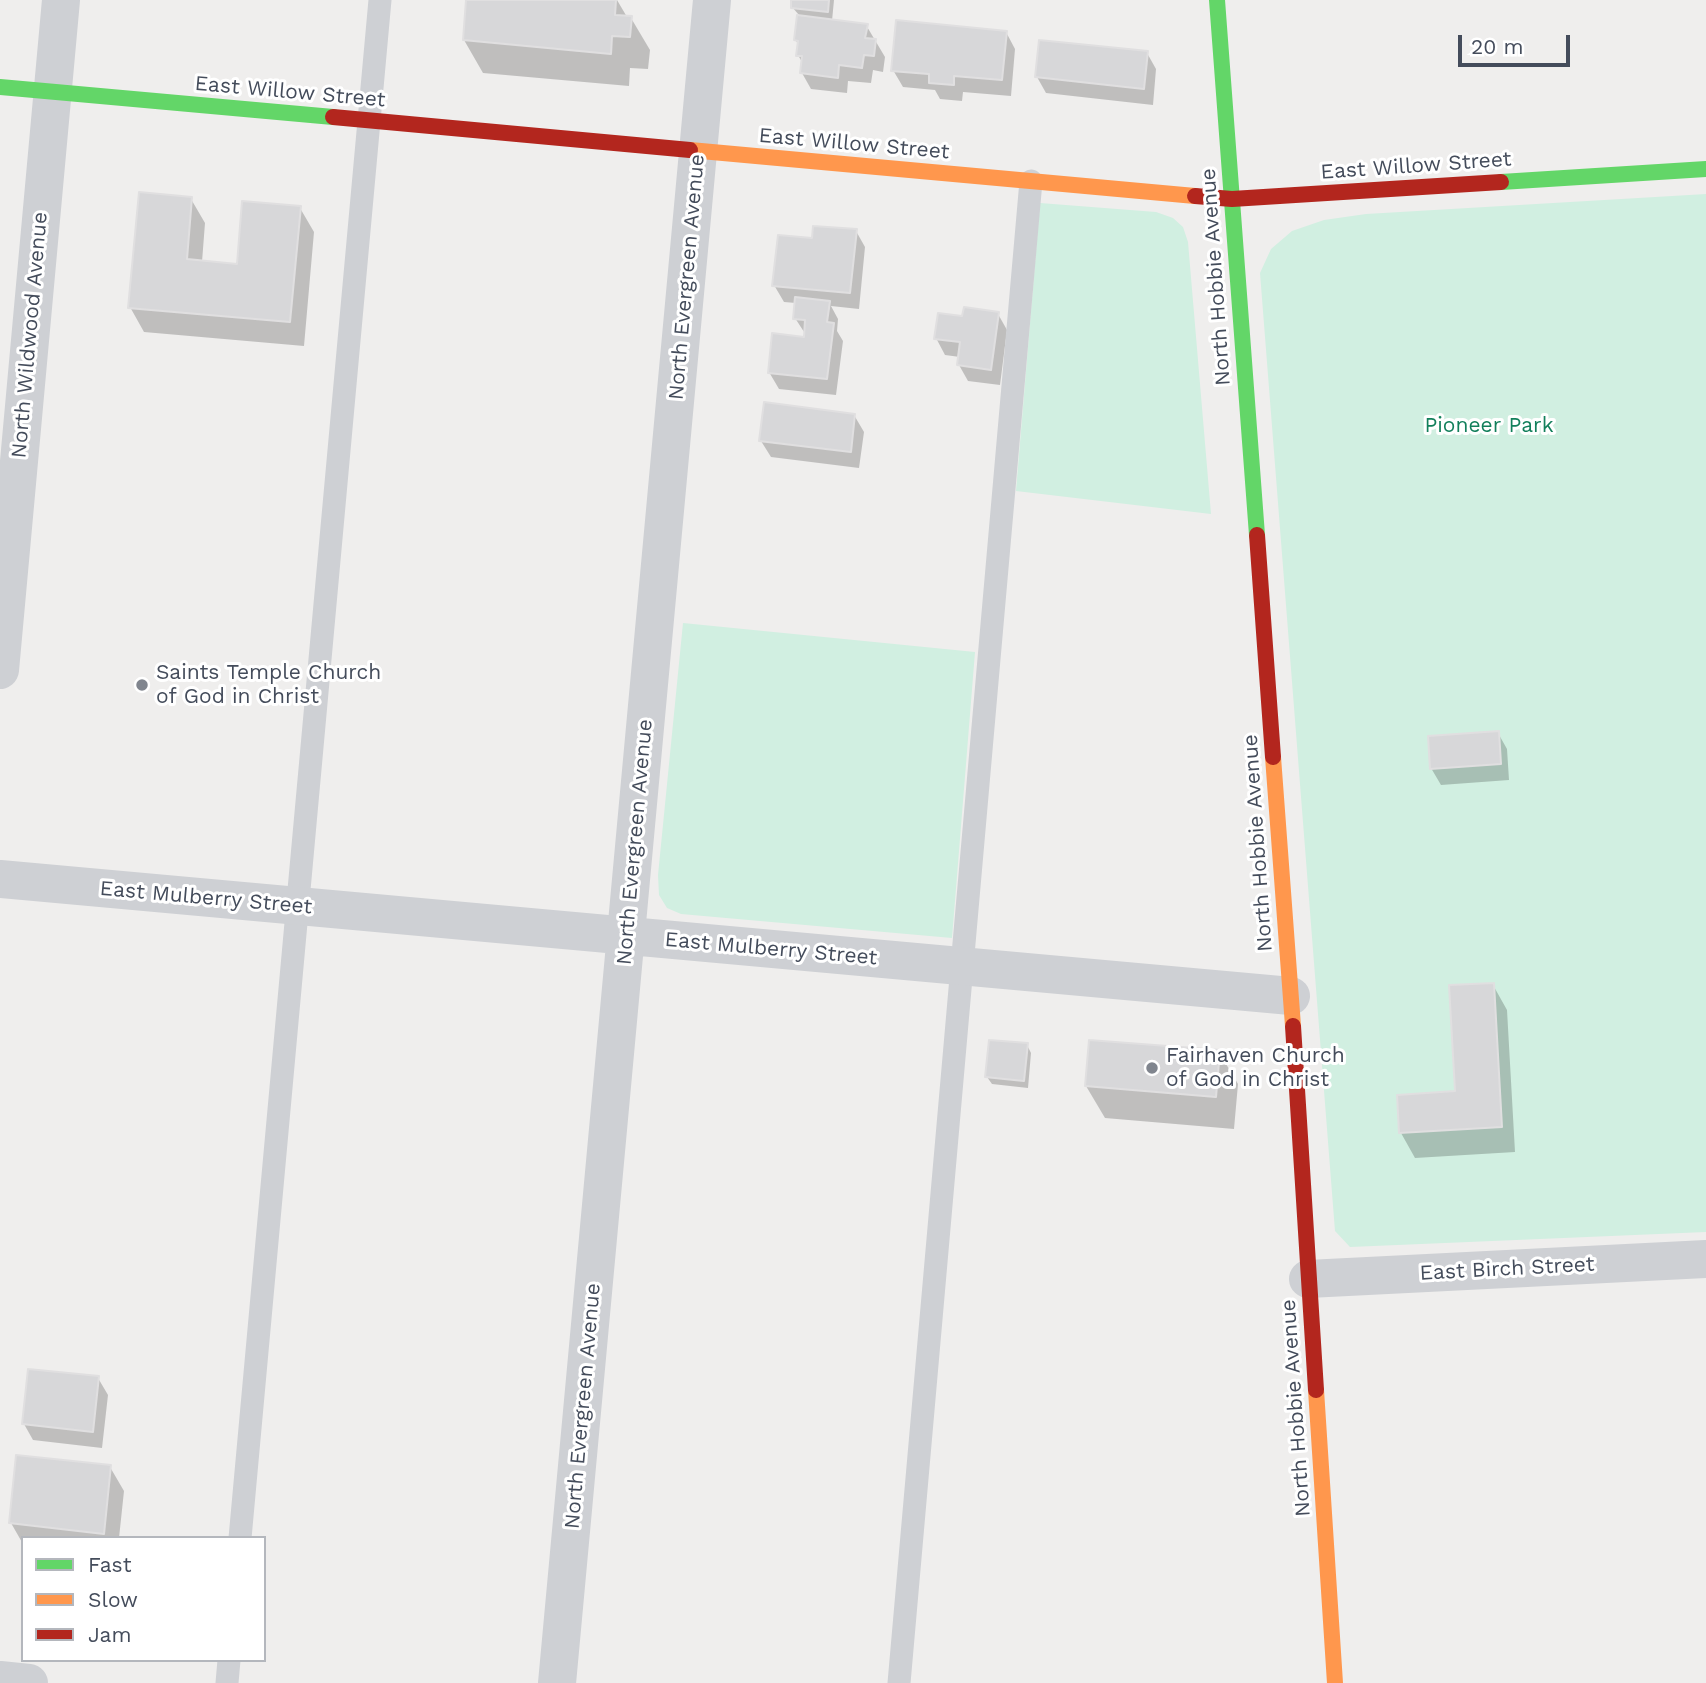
<!DOCTYPE html>
<style>
body{margin:0}
#map{position:relative;width:1706px;height:1683px;overflow:hidden;background:#efeeed;font-family:"Work Sans",sans-serif}
canvas{display:block}
.legend{position:absolute;left:21px;top:1536px;width:245px;height:126px;box-sizing:border-box;background:#fff;border:2px solid #b4b7bd;margin:0;padding:9px 12px;list-style:none;font-size:21px;color:#444c5b}
.legend li{display:flex;align-items:center;gap:14px;height:35px}
.legend b{width:35px;border:2px solid #b4b7bd}
.scale{position:absolute;left:1458px;top:35px;width:112px;height:32px;box-sizing:border-box;border:4px solid #444c5b;border-top:0;padding-left:9px;font-size:21px;line-height:24px;white-space:nowrap;color:#444c5b;-webkit-text-stroke:5px #fff;paint-order:stroke}
</style>
<div id="map">
<canvas width="1706" height="1683"></canvas>
<ul class="legend">
<li><b style="height:9px;background:#63d668"></b>Fast</li>
<li><b style="height:9px;background:#ff974d"></b>Slow</li>
<li><b style="height:9px;background:#b3261e"></b>Jam</li>
</ul>
<div class="scale">20 m</div>
</div>
<script>
const c = document.querySelector('canvas').getContext('2d');
c.lineJoin = 'round';
function paint(path, color) { c.fillStyle = color; c.fill(path, 'evenodd'); }
const poly = rows => new Path2D(rows.map(r => 'M' + r).join(''));
function trace(path, color, width, dash) { c.strokeStyle = color; c.lineWidth = width; c.lineCap = dash ? 'butt' : 'round'; c.setLineDash(dash || []); c.stroke(path); }
function drawText(font, color, halo, rows, align = 'center') {
  c.font = font + ' "Work Sans",sans-serif'; c.lineWidth = 6; c.setLineDash([]); c.textBaseline = 'middle'; c.strokeStyle = halo; c.fillStyle = color; for (const [text, x, y, turn = 0] of rows) {
    c.save(); c.translate(x, y); c.rotate((+turn || 0) * Math.PI / 180); c.textAlign = isNaN(turn) ? turn : align; if (halo) c.strokeText(text, 0, 0); c.fillText(text, 0, 0); c.restore();
  }
}
paint(poly([
 [1706,194,1706,1232,1350,1247,1335,1231,1260,273,1271,249,1292,231,1324,220,1366,214],
 [1040,203,1156,212,1173,218,1183,227,1188,242,1211,514,1016,491],
 [683,623,975,652,952,938,681,914,667,908,659,895,658,875]
]), '#d1efe1');
paint(poly([
 [468,0,617,0,627,17,631,18,650,50,648,69,630,68,629,86,483,73,464,40],
 [793,0,834,0,832,21,866,25,885,57,883,72,873,70,871,83,848,81,847,93,811,89,802,73,803,64,798,55,799,46,795,39,799,15,792,7],
 [1006,32,1015,49,1011,96,963,92,962,101,940,99,935,90,903,87,893,70],
 [1147,53,1156,69,1153,105,1046,93,1037,77],
 [191,199,205,223,202,262,238,266,300,208,314,232,304,346,144,332,130,307],
 [856,231,865,247,859,309,831,306,838,319,837,331,843,341,836,395,779,389,769,372,805,339,806,335,795,318,796,303,784,302,774,285,813,240],
 [998,314,1007,330,1000,385,968,381,959,365,960,357,945,355,936,338],
 [854,415,864,432,859,468,771,457,761,441],
 [1498,733,1507,749,1509,780,1441,785,1431,768],
 [1493,985,1507,1010,1515,1152,1415,1158,1401,1133,1457,1093],
 [1027,1045,1031,1053,1028,1088,992,1084,987,1077],
 [1219,1052,1238,1084,1234,1129,1105,1118,1086,1086],
 [98,1378,108,1395,102,1448,33,1440,24,1424],
 [110,1467,124,1491,119,1538,23,1538,23,1544,11,1523]
]), '#0003');
const building = poly([
 [466,0,616,0,615,15,632,16,630,37,612,36,611,54,463,40,466,0],
 [791,0,829,0,828,12,791,8,791,0],
 [797,15,868,24,865,38,876,39,874,56,864,55,862,68,839,65,838,78,800,73,802,56,796,56,798,41,794,40,797,15],
 [896,20,1007,31,1002,80,954,76,954,85,929,83,929,74,891,71,896,20],
 [1039,40,1148,51,1144,89,1035,77,1039,40],
 [139,192,192,197,187,259,237,264,242,201,301,206,290,322,128,308,139,192],
 [813,226,857,229,850,293,772,286,778,235,812,238,813,226],
 [795,297,830,301,827,322,834,323,827,379,768,373,772,333,804,337,805,320,793,319,795,297],
 [964,307,999,312,991,370,957,365,960,342,934,339,938,313,962,316,964,307],
 [764,402,855,414,851,452,759,441,764,402],
 [1499,731,1501,764,1430,769,1428,736,1499,731],
 [1494,983,1502,1127,1399,1133,1397,1095,1455,1091,1449,985,1494,983],
 [989,1040,1028,1043,1024,1081,985,1077,989,1040],
 [1089,1040,1220,1050,1216,1097,1085,1086,1089,1040],
 [28,1369,99,1376,93,1432,22,1424,28,1369],
 [16,1455,111,1465,104,1534,9,1523,16,1455]
]);
paint(building, '#d7d7d9');
trace(building, '#e0dfe0', 2);
trace(poly([
 [240,1538,380,0],
 [227,1683,229,1660],
 [899,1683,1031,181]
]), '#ced0d4', 23);
trace(poly([
 [0,670,61,0],
 [0,879,1291,996],
 [1308,1279,1706,1259],
 [0,1680,29,1683],
 [557,1683,712,0]
]), '#ced0d4', 38);
trace(poly([
 [1217,0,1257,535],
 [0,87,333,117],
 [1501,182,1706,169]
]), '#63d668', 16);
trace(poly([
 [690,150,1195,196],
 [1273,757,1293,1026],
 [1316,1390,1335,1683]
]), '#ff974d', 16);
trace(poly([
 [333,117,690,150],
 [1195,196,1232,199,1501,182],
 [1257,535,1273,757],
 [1293,1026,1316,1390]
]), '#b3261e', 16);
for (const [x, y, r, color] of [
 [142,685,7,"#80858e"],
 [1152,1068,7,"#80858e"]
]) { const dot = new Path2D(); dot.arc(x, y, r, 0, 2 * Math.PI); c.fillStyle = color; c.fill(dot); trace(dot, '#fff', 2.5); }
drawText('21px', '#444c5b', '#fff', [
 ["East Willow Street",290,92,5],
 ["East Willow Street",854,144,5],
 ["East Willow Street",1416,166,-4],
 ["North Evergreen Avenue",687,277,-85],
 ["North Hobbie Avenue",1216,277,-94],
 ["North Wildwood Avenue",30,335,-85],
 ["North Evergreen Avenue",635,842,-85],
 ["North Hobbie Avenue",1258,843,-94],
 ["East Mulberry Street",206,898,5],
 ["East Mulberry Street",771,949,5],
 ["East Birch Street",1507,1269,-3],
 ["North Evergreen Avenue",583,1406,-85],
 ["North Hobbie Avenue",1296,1408,-94]
]);
drawText('21px', '#127f5b', '#fff', [
 ["Pioneer Park",1489,426]
]);
drawText('21px', '#444c5b', '#fff', [
 ["Saints Temple Church",156,673],
 ["of God in Christ",156,697],
 ["Fairhaven Church",1166,1056],
 ["of God in Christ",1166,1080]
], 'left');
</script>
